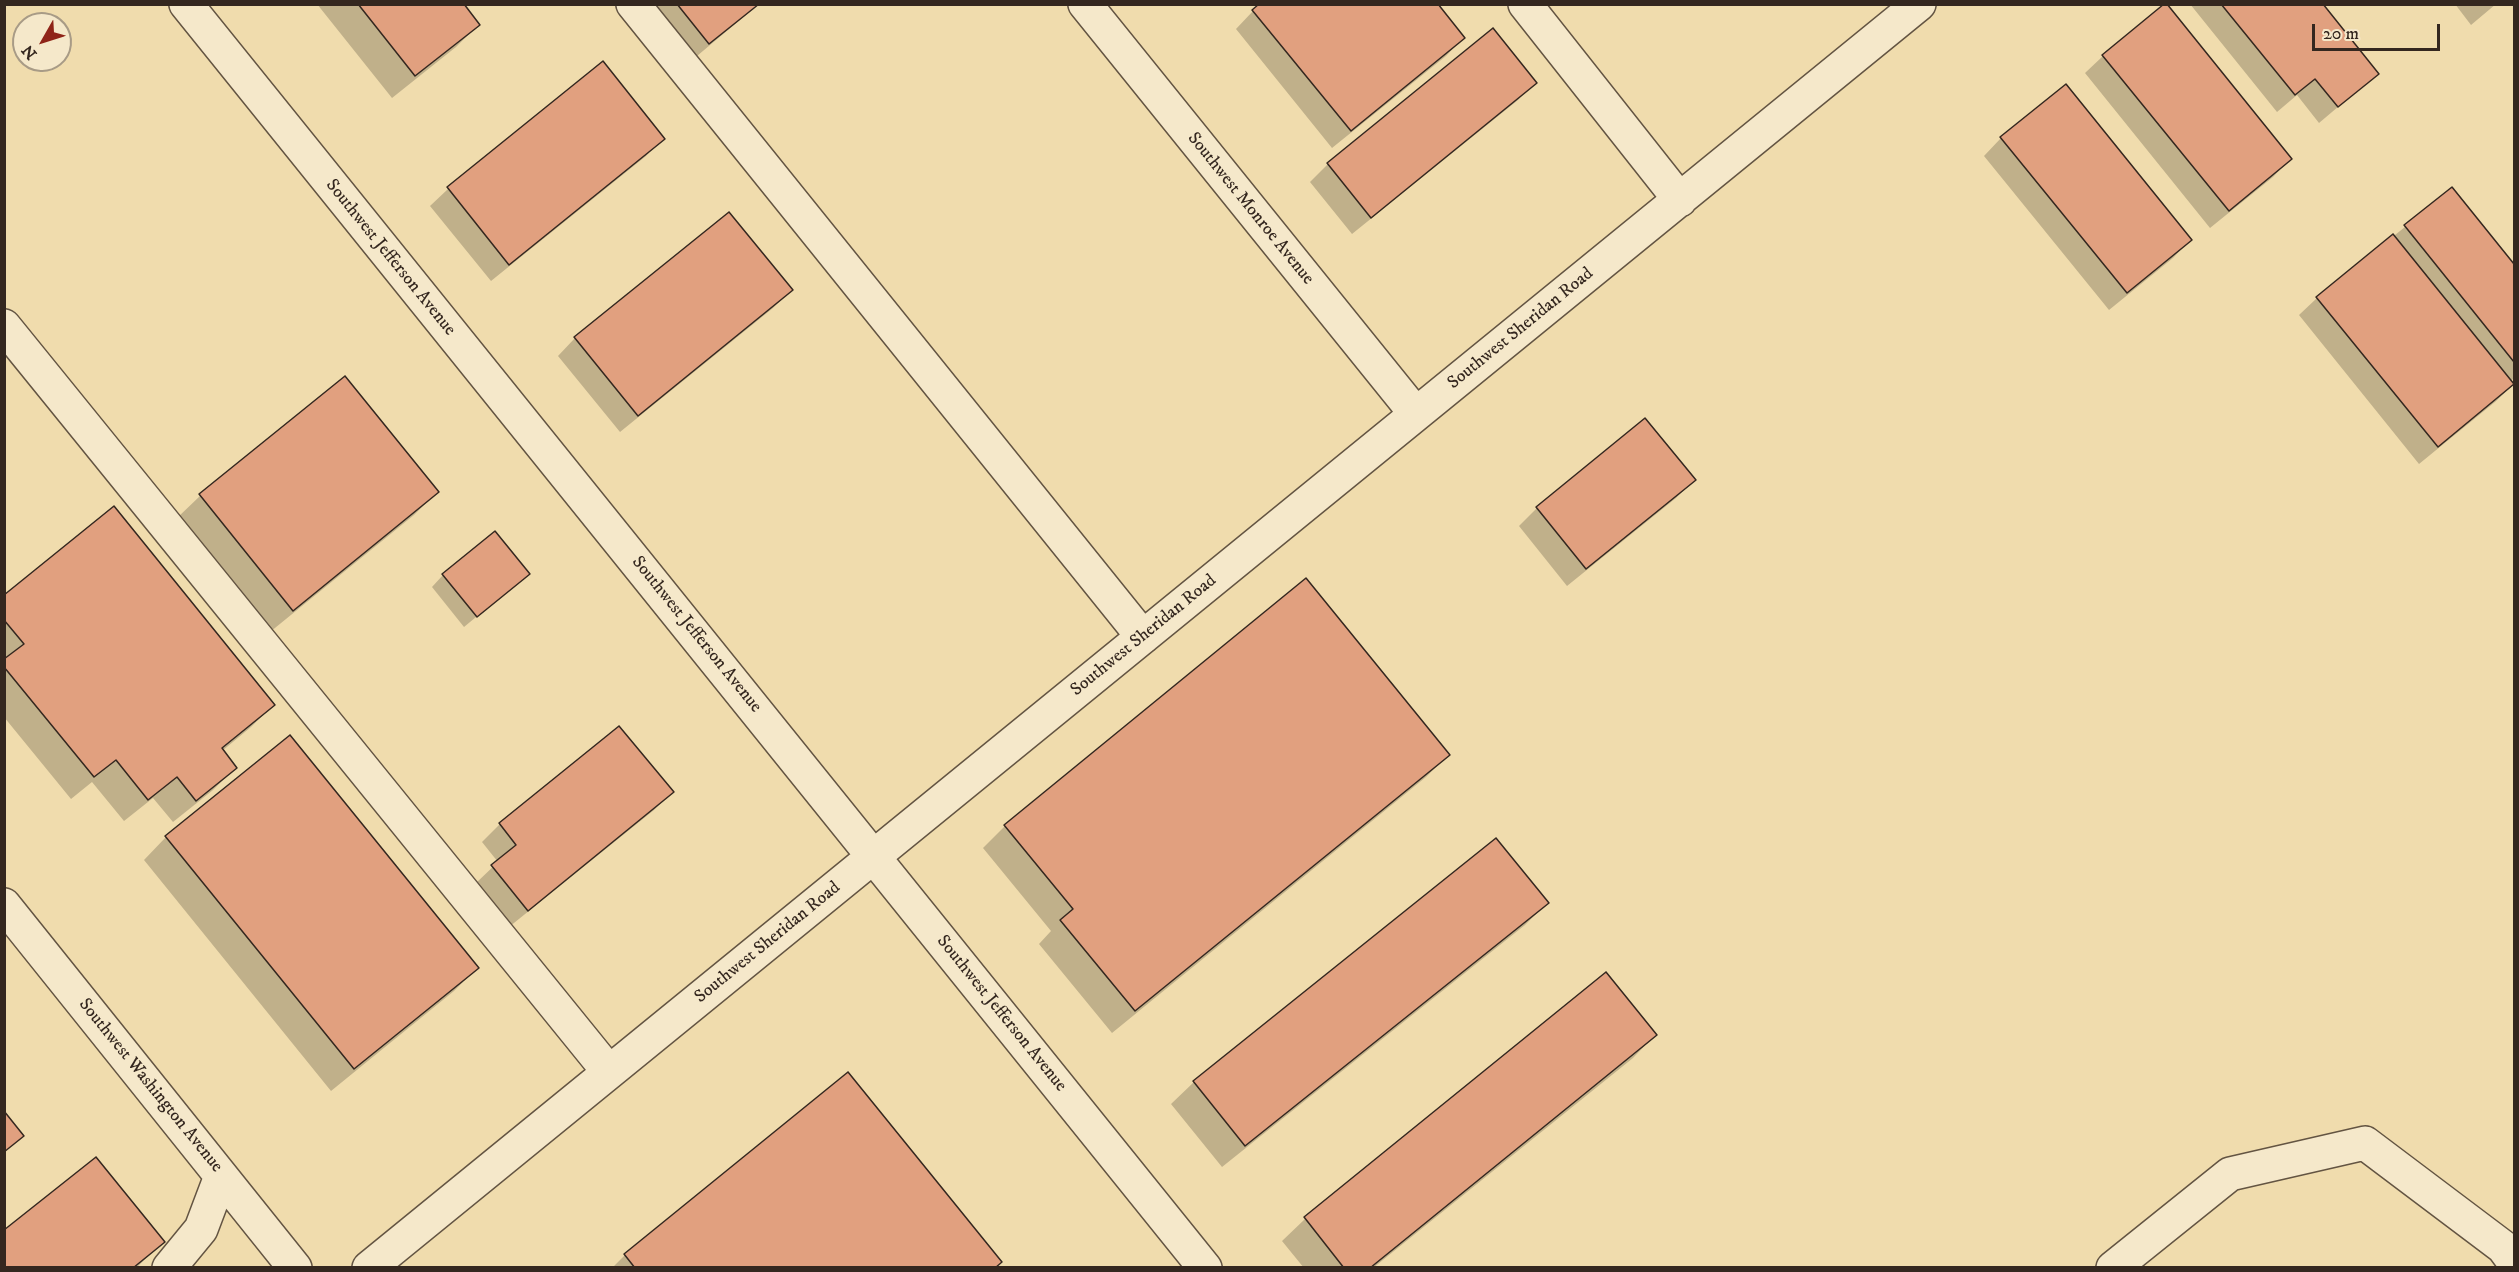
<!DOCTYPE html>
<style>
body{margin:0}
#map{position:relative;width:2519px;height:1272px;overflow:hidden;background:#f0dcad;font-family:"IM FELL DW Pica",serif}
canvas{display:block}
.frame{position:absolute;inset:0;border:6px solid #34271f;pointer-events:none}
.north{position:absolute;left:12px;top:12px;width:60px;height:60px;box-sizing:border-box;background:#f5e8ca;border:2px solid #a89b86;border-radius:50%;rotate:231deg;font-size:16px;font-weight:700;line-height:24px;text-align:center;color:#34271f}
.north::after{content:'';display:block;margin:auto;width:21px;height:27px;background:#8f2418;clip-path:polygon(50% 0,100% 100%,50% 72%,0 100%)}
.scale{position:absolute;left:2312px;top:24px;width:128px;height:27px;box-sizing:border-box;border:3px solid #34271f;border-top:0;padding-left:8px;font-size:18px;line-height:21px;white-space:nowrap;color:#34271f;-webkit-text-stroke:4px #f5e8ca;paint-order:stroke}
</style>
<div id="map">
<canvas width="2519" height="1272"></canvas>
<div class="frame"></div>
<div class="north">N</div>
<div class="scale">20 m</div>
</div>
<script>
const c = document.querySelector('canvas').getContext('2d');
c.lineJoin = 'round';
function paint(path, color) { c.fillStyle = color; c.fill(path, 'evenodd'); }
const poly = rows => new Path2D(rows.map(r => 'M' + r).join(''));
function trace(path, color, width, dash) { c.strokeStyle = color; c.lineWidth = width; c.lineCap = dash ? 'butt' : 'round'; c.setLineDash(dash || []); c.stroke(path); }
function drawText(font, color, halo, rows, align = 'center') {
  c.font = font + ' "IM FELL DW Pica",serif'; c.lineWidth = 5; c.setLineDash([]); c.textBaseline = 'middle'; c.strokeStyle = halo; c.fillStyle = color; for (const [text, x, y, turn = 0] of rows) {
    c.save(); c.translate(x, y); c.rotate((+turn || 0) * Math.PI / 180); c.textAlign = isNaN(turn) ? turn : align; if (halo) c.strokeText(text, 0, 0); c.fillText(text, 0, 0); c.restore();
  }
}
paint(poly([
 [317,4,462,4,478,25,456,47,392,98],
 [645,4,759,4,691,61],
 [2190,4,2321,4,2377,74,2319,123,2297,95,2277,112],
 [2455,4,2496,4,2471,25],
 [1253,11,1463,38,1446,56,1332,148,1236,29],
 [1493,30,1535,82,1518,100,1352,234,1310,182,1328,164],
 [2103,56,2290,159,2273,177,2210,228,2085,73],
 [602,63,663,138,646,156,491,281,430,206,448,189],
 [2001,138,2190,240,2173,258,2109,310,1984,156],
 [2452,189,2514,266,2514,378,2510,382,2513,385,2495,402,2419,464,2299,315,2317,298],
 [791,290,773,308,620,432,558,356,575,338],
 [345,378,437,492,414,515,270,632,177,518,200,496],
 [1645,421,1694,480,1676,498,1567,586,1519,526,1537,508],
 [528,574,464,627,432,587,443,575],
 [4,597,273,705,251,727,222,751,235,768,213,790,173,822,153,798,124,821,92,782,71,799,4,717],
 [619,728,672,792,654,810,509,927,475,884,498,862,482,842,500,824],
 [1448,755,1426,777,1112,1033,1039,944,1051,931,983,848,1005,826],
 [166,837,477,968,454,991,331,1091,144,860],
 [1547,903,1525,925,1222,1167,1171,1104,1194,1082],
 [1606,974,1655,1035,1633,1058,1373,1268,1304,1268,1282,1241,1305,1219],
 [163,1242,136,1268,4,1268],
 [625,1255,994,1268,612,1268]
]), '#0003');
const building = poly([
 [358,4,464,4,480,25,415,76,358,4],
 [677,4,759,4,709,44,677,4],
 [1259,4,1438,4,1465,38,1351,131,1252,10,1259,4],
 [2164,4,2167,4,2292,159,2229,211,2102,55,2164,4],
 [2221,4,2323,4,2379,74,2338,107,2315,79,2295,95,2221,4],
 [1493,28,1537,83,1371,218,1327,163,1493,28],
 [603,61,665,139,509,265,447,187,603,61],
 [2066,84,2192,240,2127,293,2000,137,2066,84],
 [2452,187,2514,264,2514,362,2404,225,2452,187],
 [729,212,793,290,638,416,574,337,729,212],
 [2393,234,2514,384,2438,447,2316,297,2393,234],
 [345,376,439,492,293,611,199,494,345,376],
 [1645,418,1696,480,1586,569,1536,507,1645,418],
 [114,506,275,705,222,748,237,768,196,801,177,777,148,800,116,760,94,777,4,667,4,659,24,644,4,620,4,595,114,506],
 [495,531,530,574,477,617,442,574,495,531],
 [1306,578,1450,755,1135,1011,1060,920,1073,909,1004,825,1306,578],
 [619,726,674,792,528,911,491,865,516,845,499,823,619,726],
 [290,735,479,968,354,1069,165,836,290,735],
 [1496,838,1549,903,1245,1146,1193,1081,1496,838],
 [1606,972,1657,1035,1370,1268,1344,1268,1304,1217,1606,972],
 [848,1072,1002,1262,995,1268,635,1268,624,1254,848,1072],
 [4,1111,24,1136,4,1152,4,1111],
 [96,1157,165,1242,133,1268,4,1268,4,1230,96,1157]
]);
paint(building, '#e1a07f');
trace(building, '#34271f', 1.5);
const minor = poly([
 [186,4,1205,1268],
 [633,4,1143,637],
 [1085,4,1416,414],
 [1525,4,1680,200],
 [4,326,609,1072],
 [4,905,295,1268],
 [169,1268,201,1229,221,1176],
 [369,1268,1919,4],
 [2113,1268,2230,1174,2365,1143,2503,1247,2514,1262]
]);
trace(minor, '#635442', 36);
trace(minor, '#f5e8ca', 33);
drawText('18px', '#34271f', '#f5e8ca', [
 ["Southwest Monroe Avenue",1250,209,51],
 ["Southwest Jefferson Avenue",390,258,51],
 ["Southwest Sheridan Road",1521,329,-39],
 ["Southwest Jefferson Avenue",696,635,51],
 ["Southwest Sheridan Road",1144,636,-39],
 ["Southwest Sheridan Road",768,943,-39],
 ["Southwest Jefferson Avenue",1001,1014,51],
 ["Southwest Washington Avenue",150,1086,51]
]);
</script>
